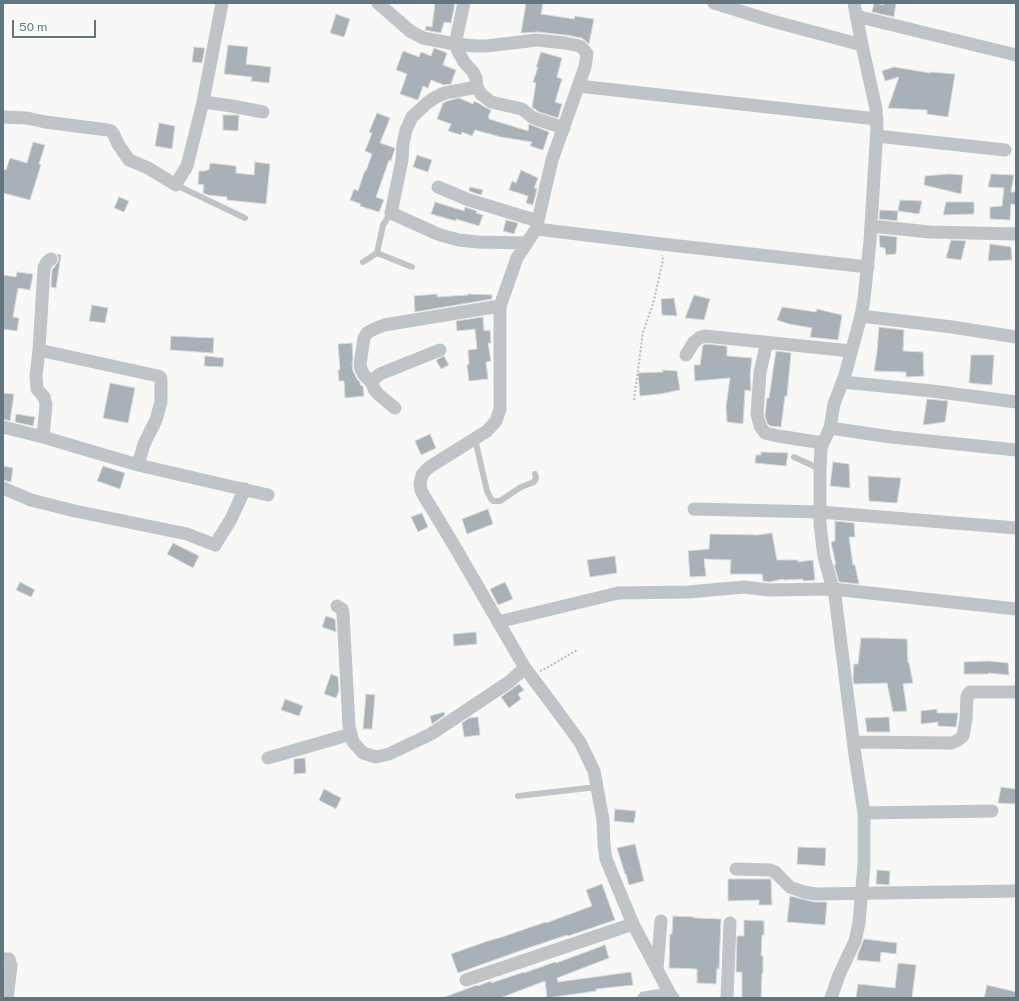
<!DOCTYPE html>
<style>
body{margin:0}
#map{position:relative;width:1019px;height:1001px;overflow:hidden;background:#f8f8f6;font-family:"Public Sans",sans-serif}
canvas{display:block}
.frame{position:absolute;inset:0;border:4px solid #647580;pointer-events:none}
.scale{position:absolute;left:12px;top:20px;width:84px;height:18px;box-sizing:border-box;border:2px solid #647580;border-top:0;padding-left:5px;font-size:12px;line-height:14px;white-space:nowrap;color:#647580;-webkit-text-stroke:3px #fff;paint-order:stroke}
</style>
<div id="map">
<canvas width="1019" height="1001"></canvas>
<div class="frame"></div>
<div class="scale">50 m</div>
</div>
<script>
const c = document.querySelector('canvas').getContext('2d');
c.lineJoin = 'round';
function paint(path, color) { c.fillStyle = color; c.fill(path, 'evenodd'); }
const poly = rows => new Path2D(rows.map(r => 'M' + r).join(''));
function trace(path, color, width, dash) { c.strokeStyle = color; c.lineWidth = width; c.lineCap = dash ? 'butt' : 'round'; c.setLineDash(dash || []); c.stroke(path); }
const building = poly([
 [435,3,455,3,451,23,444,22,441,33,425,30,426,26,432,27,435,3],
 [526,3,543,3,541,14,574,19,575,16,594,19,589,44,582,38,566,35,538,32,521,33,526,3],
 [874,3,884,5,884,3,896,3,894,17,872,12,874,3],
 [336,14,350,19,344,37,330,33,336,14],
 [228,45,248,47,246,64,271,67,269,83,251,81,252,77,224,74,228,45],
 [194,47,205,48,202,63,192,62,194,47],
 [434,48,447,53,443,65,456,70,451,84,444,85,431,80,428,88,423,86,418,100,400,94,407,74,396,70,403,51,419,57,421,52,431,56,434,48],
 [541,52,562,58,557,77,562,79,555,102,562,104,558,118,539,112,532,107,536,83,533,82,538,67,536,67,541,52],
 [894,67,930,73,931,72,955,74,948,117,927,114,927,110,888,108,899,77,885,81,882,71,894,67],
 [459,98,473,104,474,101,480,104,486,108,491,110,488,117,489,117,489,119,528,131,529,124,549,132,543,150,530,146,532,142,501,137,475,130,472,136,462,132,461,135,448,131,451,124,437,119,443,103,447,101,459,98],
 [377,113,390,118,380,143,395,148,391,161,389,160,376,197,384,200,379,212,360,206,361,204,350,200,354,189,358,191,365,170,366,171,372,154,365,151,372,133,369,132,377,113],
 [223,115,239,115,238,131,223,130,223,115],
 [159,123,175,126,172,149,155,146,159,123],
 [33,142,45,145,39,164,41,165,30,200,3,193,3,169,6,170,10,158,27,163,33,142],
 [417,155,432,160,428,172,413,167,417,155],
 [255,162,270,164,266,204,227,200,227,197,208,195,203,193,204,185,198,184,199,171,206,171,206,170,209,170,210,163,236,166,236,173,254,175,255,162],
 [521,170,538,178,534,188,537,189,533,205,526,203,528,196,509,190,512,181,516,183,521,170],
 [949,174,963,175,961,194,924,185,925,176,949,174],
 [991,174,1014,175,1011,192,1016,192,1016,205,1011,204,1010,220,990,219,990,207,1002,206,1004,188,988,187,991,174],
 [470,187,483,190,481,195,469,191,470,187],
 [119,197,129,201,124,212,114,208,119,197],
 [900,200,922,201,919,214,898,211,900,200],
 [435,202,464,211,465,207,477,211,476,213,483,215,479,226,456,219,456,221,431,214,435,202],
 [946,202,974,202,974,214,943,215,946,202],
 [880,210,898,211,897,221,879,219,880,210],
 [506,220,518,223,514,234,503,231,506,220],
 [879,235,897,237,896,254,886,255,885,248,880,247,879,235],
 [951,240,966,241,961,260,946,258,951,240],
 [990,244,1011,247,1012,260,988,261,990,244],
 [57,254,61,255,56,288,51,287,52,270,58,262,59,258,57,254],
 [17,272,33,274,30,290,18,288,13,317,19,318,17,331,3,329,3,275,16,277,17,272],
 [437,294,437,297,468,295,468,294,492,295,492,299,415,312,414,296,437,294],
 [694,295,710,299,704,320,685,318,694,295],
 [674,298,677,316,662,315,661,299,674,298],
 [92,305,108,308,105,323,89,321,92,305],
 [782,307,816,312,817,309,842,315,838,340,810,337,812,328,789,324,777,320,782,307],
 [483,317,484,331,490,330,491,343,488,343,491,361,486,362,488,379,469,381,467,365,469,364,468,350,477,349,475,329,457,331,456,321,483,317],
 [879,327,904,330,903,351,923,352,924,376,906,377,906,372,874,371,877,352,879,327],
 [171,336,214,338,213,353,170,350,171,336],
 [352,343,353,358,352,365,353,371,357,379,360,382,360,385,363,386,364,396,345,398,344,381,339,381,338,370,340,370,338,344,352,343],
 [706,344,727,346,727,356,752,358,750,375,751,391,745,390,743,424,727,422,726,407,730,378,695,381,694,365,700,365,703,345,706,344],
 [776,351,791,353,787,396,785,396,781,427,770,426,767,423,765,415,767,398,769,398,776,351],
 [971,355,994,355,992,385,969,383,971,355],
 [205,356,224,358,223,367,204,366,205,356],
 [444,356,449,365,441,369,436,360,444,356],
 [663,370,677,371,680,390,660,394,640,396,638,373,663,372,663,370],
 [110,383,135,388,128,423,103,418,110,383],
 [3,393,14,394,10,421,3,419,3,393],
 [927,399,948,401,945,422,923,425,927,399],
 [16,414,35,417,33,426,15,422,16,414],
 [430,434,436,448,421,455,415,441,430,434],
 [761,452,788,453,786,466,755,463,756,455,761,455,761,452],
 [833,462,849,464,850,488,830,486,833,462],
 [3,466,13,468,11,482,3,480,3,466],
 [103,466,125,473,120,489,97,481,103,466],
 [868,476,901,478,897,503,869,501,868,476],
 [488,509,493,524,467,534,462,519,488,509],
 [422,513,428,527,418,532,411,517,422,513],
 [835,521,854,523,855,537,849,537,853,565,855,565,859,584,839,582,834,565,836,565,831,542,835,541,835,521],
 [772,533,777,560,798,560,798,562,813,560,815,580,803,581,803,579,783,580,783,579,769,582,763,581,762,574,730,574,731,560,704,559,706,576,690,577,688,551,709,549,710,534,757,535,772,533],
 [173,543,199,556,193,568,167,554,173,543],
 [615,556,617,573,590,577,587,560,615,556],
 [20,582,35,590,31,597,16,590,20,582],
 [505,582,513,599,498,605,490,589,505,582],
 [326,616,335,619,336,632,322,627,326,616],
 [476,632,477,644,454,646,453,634,476,632],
 [861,638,877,638,907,639,908,663,909,663,913,683,903,684,907,711,893,712,887,683,854,684,853,678,854,664,858,664,861,638],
 [988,661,1008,663,1009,675,988,673,988,674,964,674,964,662,988,661],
 [331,674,338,677,339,691,336,698,324,694,331,674],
 [519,684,524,690,518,694,521,699,509,708,501,697,519,684],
 [366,694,375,695,372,729,363,729,366,694],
 [285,699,303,706,299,716,281,710,285,699],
 [937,709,937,713,958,713,956,727,938,726,938,722,921,724,921,711,937,709],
 [444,712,445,715,432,724,430,716,444,712],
 [478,717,480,735,464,737,462,723,469,718,478,717],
 [889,717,890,732,867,732,865,718,889,717],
 [305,758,306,773,294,774,294,759,305,758],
 [1001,787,1016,789,1016,804,998,803,1001,787],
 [324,789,341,798,336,809,319,800,324,789],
 [615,809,636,811,634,823,614,821,615,809],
 [635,844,644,881,629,885,626,874,625,874,617,848,635,844],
 [798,847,826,848,825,866,797,864,798,847],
 [877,870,890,871,889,885,876,884,877,870],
 [728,879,771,879,772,905,759,905,759,900,728,901,728,879],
 [602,884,615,920,568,936,567,935,525,949,458,973,451,954,485,942,502,937,546,922,546,923,592,906,586,890,602,884],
 [790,896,814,902,827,902,825,925,787,922,790,896],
 [673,916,694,917,694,918,721,919,719,969,717,968,716,984,697,983,697,969,669,968,670,934,672,934,673,916],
 [744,920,764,921,764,935,762,935,761,956,763,956,763,973,762,973,761,998,742,998,742,972,736,972,737,936,744,936,744,920],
 [864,939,897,943,896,954,881,952,880,962,857,960,858,954,864,939],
 [605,945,609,958,557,978,558,982,631,972,633,985,596,989,596,991,547,998,545,981,500,998,445,998,445,997,477,985,478,986,491,981,491,983,524,972,524,973,555,962,556,963,605,945],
 [898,963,916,965,912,998,856,998,858,984,895,988,898,963],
 [987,985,1016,992,1016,998,984,998,987,985]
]);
paint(building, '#a8b1b7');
trace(building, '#dadad8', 1);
trace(poly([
 [634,400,643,332,653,304,663,260,662,255],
 [540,671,550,666,577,650]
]), '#babdc0', 2, [2, 2]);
trace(poly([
 [176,185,245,218],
 [377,253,412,267],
 [363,262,377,253,383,225,391,213],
 [475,439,487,491,491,499,493,501,500,501,521,487,534,482,536,478,535,474],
 [794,457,820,469],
 [518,796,597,787]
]), '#bfc4c8', 6);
trace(poly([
 [378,3,410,31,423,38,455,44,476,46,486,46,537,40,565,43,580,46,584,50,587,54,585,67,552,160,536,229,517,258,500,306,500,409,496,421,487,431,431,466,426,470,422,475,420,483,421,490,424,496,452,542,525,668,549,700,580,742,594,771,603,820,604,845,606,859,633,924,670,994,673,998],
 [464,3,455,44,459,53,464,62,473,72,476,78,477,87,481,94,491,102,522,109,532,117,536,119,564,128],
 [714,3,772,21,862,45],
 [856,16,1016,55],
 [578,86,877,119],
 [477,87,445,93,436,97,427,103,412,117,406,130,403,144,402,160,391,213,440,235,459,240,478,242,527,243],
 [203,102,222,3],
 [3,117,27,118,45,122,108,130,111,131,114,135,118,144,129,160,148,168,176,185,179,179,187,166,203,102,232,106,263,112],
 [877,136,1005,150],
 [438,187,469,200,538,221],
 [871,226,930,232,1016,234],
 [536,229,661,244,868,267],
 [861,316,952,327,1016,337],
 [767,342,760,372,757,414,760,426,765,433,778,436,823,443],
 [39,350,158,376,160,377,161,379,161,402,156,420,144,444,138,465],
 [686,355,694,342,699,338,705,336,851,351],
 [843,382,932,391,1016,402],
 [372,383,364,375,361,369,360,364,364,338,367,333,372,330,384,325,500,306],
 [395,408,379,395,374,389,372,383,374,379,380,374,440,350],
 [3,427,43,437,138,465,268,495],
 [830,428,891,437,1016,450],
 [43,437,46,404,44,397,37,389,36,376,39,350,44,268,47,262,51,259],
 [3,488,31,500,75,511,187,534,215,545,231,519,245,489],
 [694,509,820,512,1016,528],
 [337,606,342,609,343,613,349,726,353,742,363,753,376,757,389,754,431,734,509,682,525,668],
 [498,622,618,593,688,592,744,587,769,590,833,589,1016,609],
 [854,742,952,743,958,740,963,736,966,719,967,697,968,694,970,692,1016,692],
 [268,758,351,734],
 [864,813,992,811],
 [736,869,770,870,775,872,790,887,804,892,815,894,1016,891],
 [3,959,9,959,11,966,7,998],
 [657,969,661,921],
 [466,980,633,924],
 [644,998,670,994],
 [727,998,730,923],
 [831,998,839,975,855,941,859,923,864,864,864,813,855,755,835,596,824,557,820,524,820,469,821,448,823,443,830,428,834,404,845,375,861,316,864,299,870,241,877,128,876,109,862,45,854,3]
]), '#bfc4c8', 13);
</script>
